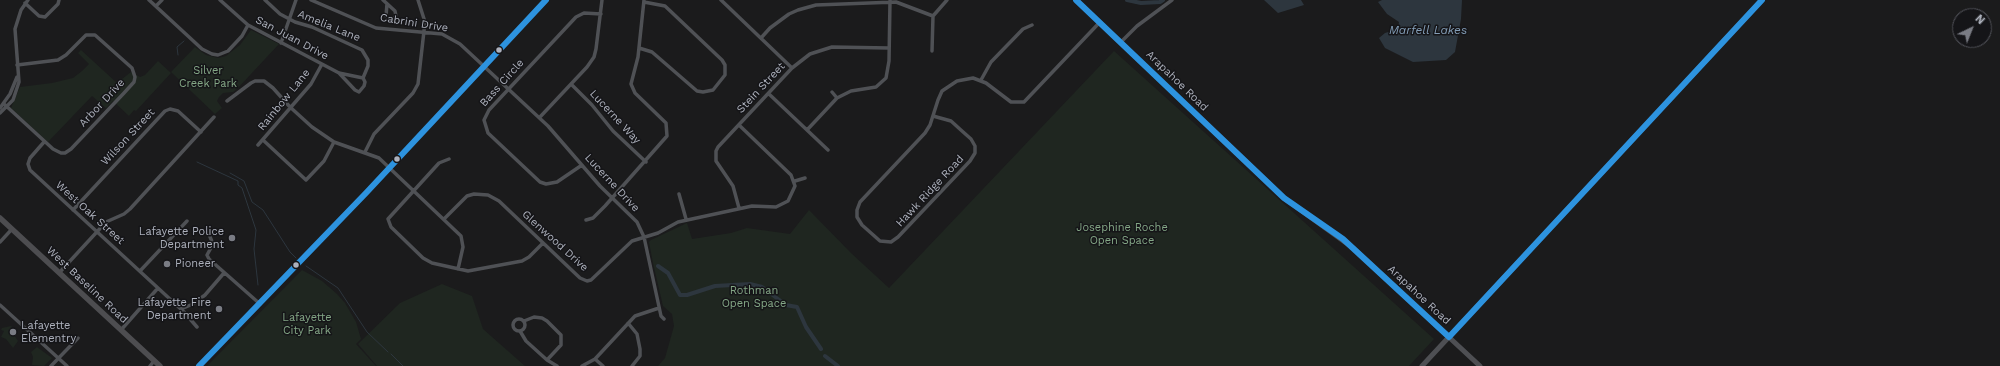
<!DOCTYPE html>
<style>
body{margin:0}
#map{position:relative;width:2000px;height:366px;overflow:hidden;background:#1b1b1c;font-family:"Work Sans",sans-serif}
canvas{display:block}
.north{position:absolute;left:1952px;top:8px;width:40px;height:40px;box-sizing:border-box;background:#151518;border:1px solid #52535a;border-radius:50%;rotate:43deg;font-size:11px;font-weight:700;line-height:16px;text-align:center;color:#adb1bc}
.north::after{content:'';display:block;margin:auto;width:14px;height:18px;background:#7a7c84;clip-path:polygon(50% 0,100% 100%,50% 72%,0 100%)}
</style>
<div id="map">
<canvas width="2000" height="366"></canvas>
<div class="north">N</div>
</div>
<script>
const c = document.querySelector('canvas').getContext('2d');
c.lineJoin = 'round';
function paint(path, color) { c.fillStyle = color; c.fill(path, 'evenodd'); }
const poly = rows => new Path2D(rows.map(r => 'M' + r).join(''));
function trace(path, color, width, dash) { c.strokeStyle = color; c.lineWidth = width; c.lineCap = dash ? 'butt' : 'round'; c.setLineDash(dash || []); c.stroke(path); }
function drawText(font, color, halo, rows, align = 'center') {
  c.font = font + ' "Work Sans",sans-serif'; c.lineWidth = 3; c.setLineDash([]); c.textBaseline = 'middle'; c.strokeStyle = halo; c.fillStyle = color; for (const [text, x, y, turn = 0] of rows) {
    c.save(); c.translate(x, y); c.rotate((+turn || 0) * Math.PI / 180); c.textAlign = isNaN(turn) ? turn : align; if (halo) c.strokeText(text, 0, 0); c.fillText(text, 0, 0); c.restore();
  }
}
paint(poly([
 [251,30,279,44,237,89,233,92,223,93,219,97,217,101,222,108,215,114,171,72,195,47,206,55,218,58,226,56,240,45],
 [81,50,117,83,131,72,140,77,145,75,158,61,171,73,136,111,134,110,129,116,113,101,106,108,92,96,48,142,11,108,20,87,52,83,73,78,82,71,89,64,78,53],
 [1114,51,1434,339,1409,366,658,366,665,358,674,326,672,314,663,306,653,263,649,242,651,240,687,223,692,239,731,233,747,228,790,234,809,210,851,253,889,288],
 [302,270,322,281,337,294,345,303,356,322,361,339,356,344,376,366,207,366],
 [442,284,472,296,483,329,525,366,377,366,358,344,400,303],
 [11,326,15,330,14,335,18,341,13,348,6,339,1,337,4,331,1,330,2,328],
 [37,347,52,358,44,366,32,365,33,357,31,352]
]), '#1f2620');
paint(poly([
 [1264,0,1301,0,1304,5,1278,13],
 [1382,0,1462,0,1461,19,1455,52,1446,60,1413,62,1385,48,1379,38,1385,33,1398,29,1399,22,1387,14,1378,2]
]), '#2d363e');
trace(poly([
 [178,55,177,47,184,41],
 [197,162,238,181,238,185,242,188,256,230,254,249,258,285],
 [230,173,244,181,252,202,263,210,290,252,296,258],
 [306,266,338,288,367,332,388,352],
 [391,354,403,366]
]), '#2d363e', 1);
trace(poly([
 [1127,0,1141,3,1160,2,1163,0],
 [658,266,668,273,680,295,687,295,715,286,750,284,762,287,786,305,797,307,806,327,821,349],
 [825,356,838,366]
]), '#2d363e', 4);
trace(poly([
 [149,0,202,49,212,54,218,55,228,51,242,36,248,25],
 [220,0,248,25,339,73,363,78,365,82,364,86,359,92,355,90,339,73],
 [265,0,280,14,295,22,312,27,362,50,368,60,368,66,363,78],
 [311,0,376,28,442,34,460,44,548,126,600,186,637,222,644,237,661,316,664,319],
 [383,0,395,11,396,16,393,19,388,19,386,16,387,4],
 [721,0,792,68],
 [25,3,39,16,45,17,58,4,59,0],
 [156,6,162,0],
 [761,38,770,28,789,14,798,10,816,5,896,2,933,16],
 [1121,42,1137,26,1172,0],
 [281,43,296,0],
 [639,48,652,52,697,91,703,92,713,90,725,75,725,65,722,60,665,6,644,2],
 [932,51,933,16,947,0],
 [981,80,991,62,1023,29,1032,25],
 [571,84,592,105,613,131,646,162],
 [832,92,837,98],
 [769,94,828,150],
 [227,101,251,83,255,81,264,81,273,88,290,107,312,127,334,142,379,158,461,236,463,247,458,269],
 [4,104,53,149,61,153,65,153,71,149,124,93,134,82,135,77,132,68,95,35,86,35,66,55,58,60,17,65],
 [0,108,10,94,17,77],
 [0,113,13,100,19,82,15,29,21,10,28,0],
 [933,116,951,121,962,131,971,139,975,146,975,153,970,161,898,237,891,242,880,241,862,225,857,217,857,210,860,202,925,133,930,125,938,100,942,91,957,81,973,78,986,83,1011,102,1024,102,1100,22],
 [540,117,587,67,594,57,596,49,602,0],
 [807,130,837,98,851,91,876,87,886,78,889,61,890,1],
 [263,140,306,180,324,161,334,142],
 [44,142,30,158,28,164,30,170,184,312,197,327],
 [258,145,311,84,322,64],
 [365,152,374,134,413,93,418,84,425,22,418,0],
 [449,159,439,163,388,219,391,227,423,258,432,263,468,271,522,261,529,257,543,243],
 [582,165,557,182,546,184,540,182,488,133,484,120,489,110,576,17,584,13,601,14],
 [795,181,805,178],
 [679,194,686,219],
 [739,208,733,186,716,161,716,151,718,147,792,68,810,54,832,47,889,48],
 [73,210,165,111,170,109,178,111,201,132],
 [444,219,467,196,474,194,488,195,499,201,580,278,587,281,591,280,632,241,658,233,678,222,752,206,776,207,788,201,795,186,791,175,739,125],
 [586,220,593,218,605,206,667,136,666,123,635,93,631,84,638,57,644,0],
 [208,232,213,244,207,255,209,259,260,304],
 [0,242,12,229],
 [140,271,187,221],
 [59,273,106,222,124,214,130,209,214,117],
 [0,305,67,366],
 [181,309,193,304,205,295,224,273],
 '513 325a6 6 0 1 1 12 0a6 6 0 1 1-12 0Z',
 [524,321,534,317,542,318,547,321,561,335,561,345,547,360],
 [628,323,637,334,640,349,640,356,632,366],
 [121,330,158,288],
 [520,331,526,341,547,360,557,366],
 [595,359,603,366],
 [51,366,78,338],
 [150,366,154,361],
 [199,366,366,193,546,0],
 [582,366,595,359,635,316,659,308]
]), '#4f5155', 3.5);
trace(poly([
 [1076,0,1284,198,1353,248,1480,366],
 [1422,366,1762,0]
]), '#4e4f53', 5);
trace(poly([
 [0,218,160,366]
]), '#4d4d50', 5.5);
trace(poly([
 [1076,0,1284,198,1343,239,1449,337,1762,0],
 [199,366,366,193,546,0]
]), '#2d93df', 6);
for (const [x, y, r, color] of [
 [499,50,3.5,"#adb1bc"],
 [397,159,3.5,"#adb1bc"],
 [232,238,4,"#7a7c84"],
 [167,264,4,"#7a7c84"],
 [296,265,3.5,"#adb1bc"],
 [219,309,4,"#7a7c84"],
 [13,332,4,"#7a7c84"]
]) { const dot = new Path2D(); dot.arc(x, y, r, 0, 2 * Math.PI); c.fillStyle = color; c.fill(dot); trace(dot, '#151518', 1.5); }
drawText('11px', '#adb1bc', '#151518', [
 ["Cabrini Drive",414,23,9],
 ["Amelia Lane",329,26,22],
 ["San Juan Drive",292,38,28],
 ["Arapahoe Road",1177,81,44],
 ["Bass Circle",502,83,-48],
 ["Stein Street",761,88,-47],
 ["Rainbow Lane",284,100,-51],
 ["Arbor Drive",102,103,-47],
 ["Lucerne Way",615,117,47],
 ["Wilson Street",128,137,-47],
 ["Lucerne Drive",612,183,47],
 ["Hawk Ridge Road",930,191,-47],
 ["West Oak Street",90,213,42],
 ["Glenwood Drive",555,241,42],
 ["West Baseline Road",87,285,43],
 ["Arapahoe Road",1419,295,43]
]);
drawText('11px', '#84a786', '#151518', [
 ["Silver",208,71],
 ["Creek Park",208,84],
 ["Josephine Roche",1122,228],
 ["Open Space",1122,241],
 ["Rothman",754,291],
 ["Open Space",754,304],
 ["Lafayette",307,318],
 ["City Park",307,331]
]);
drawText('11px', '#adb1bc', '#151518', [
 ["Lafayette Police",224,232],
 ["Department",224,245],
 ["Pioneer",175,264,"left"],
 ["Lafayette Fire",211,303],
 ["Department",211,316],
 ["Lafayette",21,326,"left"],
 ["Elementry",21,339,"left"]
], 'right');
drawText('italic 12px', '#849eb7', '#151518', [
 ["Marfell Lakes",1428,30]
]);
</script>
